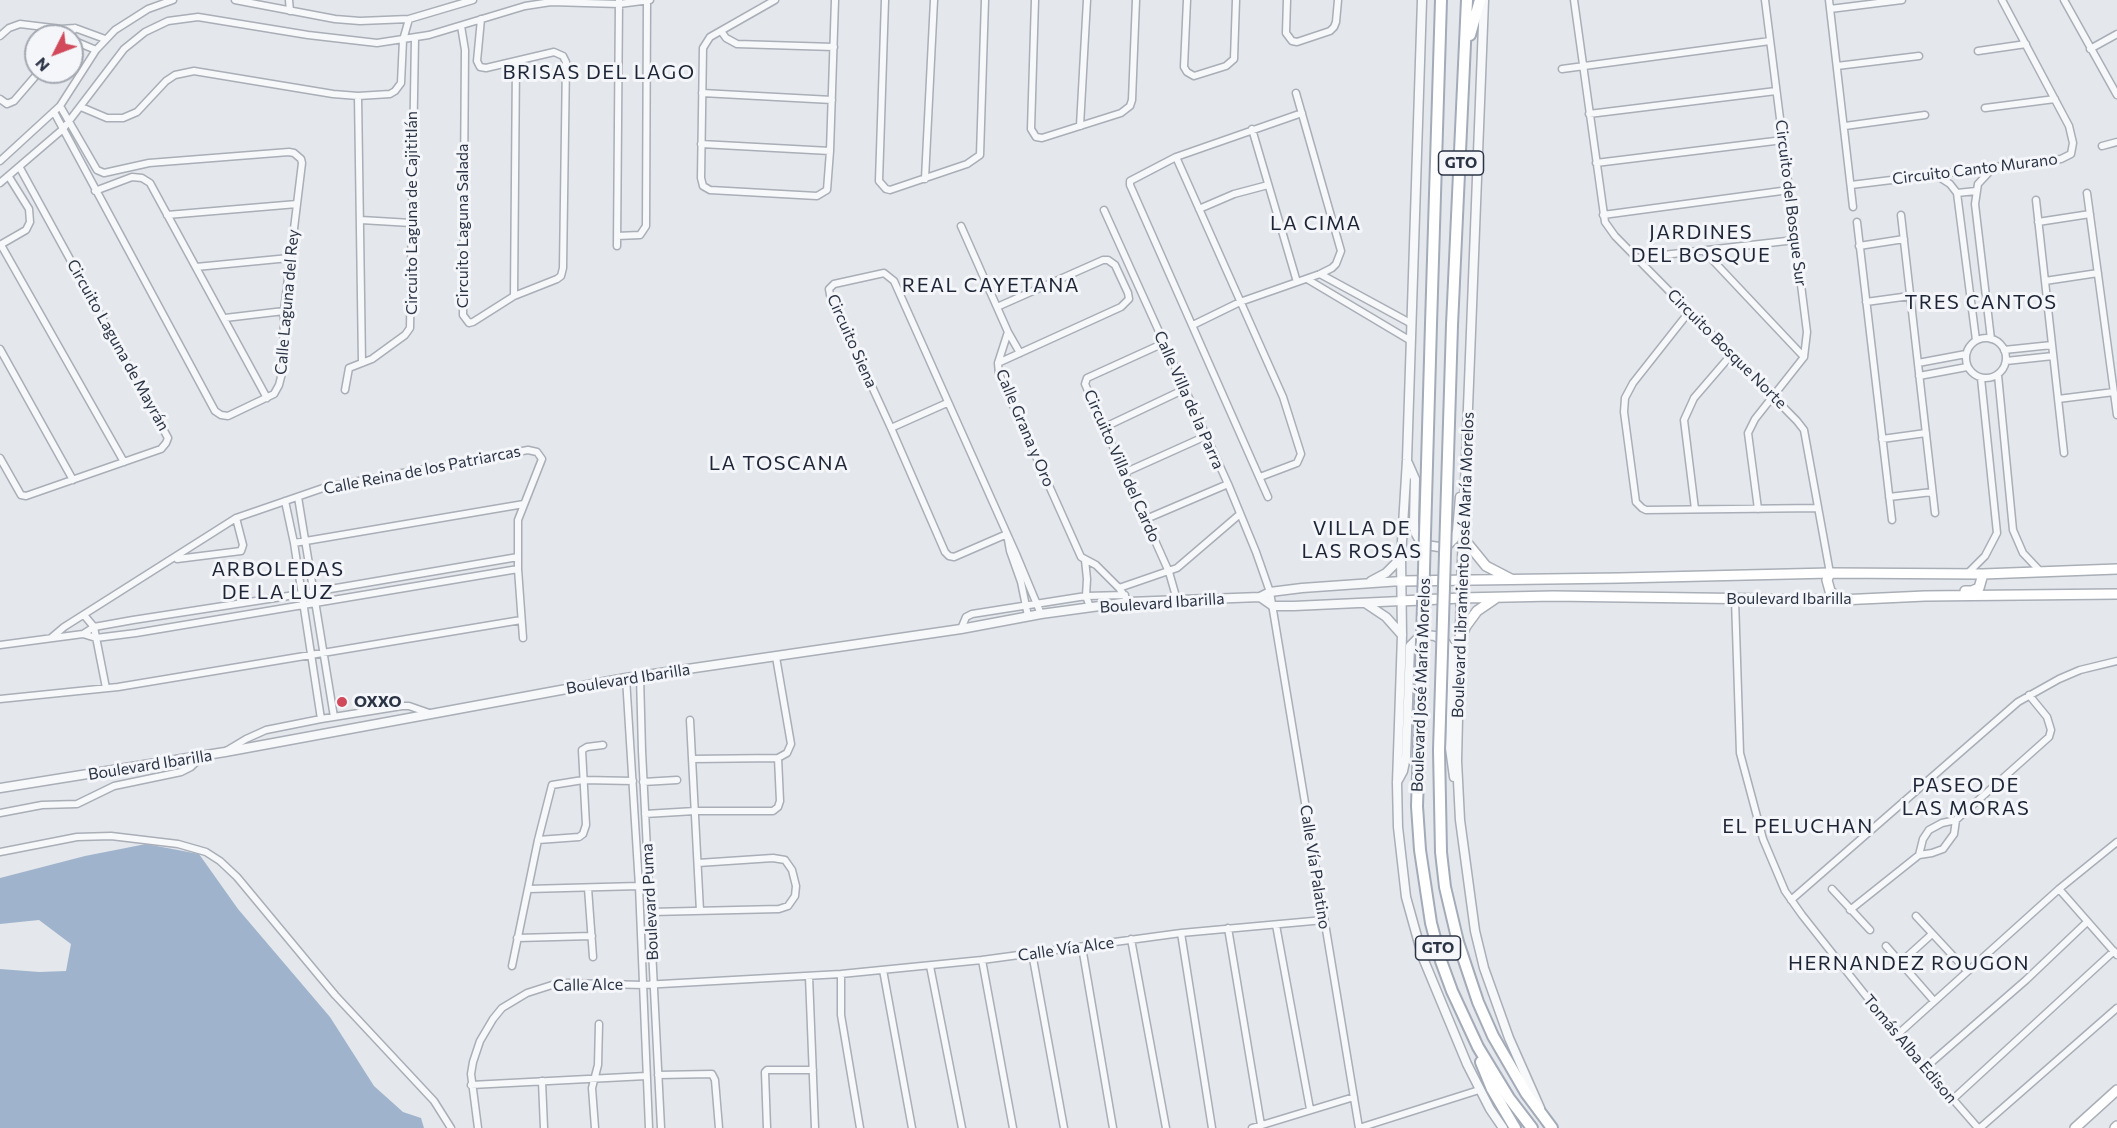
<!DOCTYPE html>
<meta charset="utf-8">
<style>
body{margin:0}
#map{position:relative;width:2117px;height:1128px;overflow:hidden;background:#e4e7ec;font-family:Commissioner,sans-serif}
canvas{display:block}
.north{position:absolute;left:24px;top:24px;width:60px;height:60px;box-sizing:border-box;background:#f4f6f9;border:2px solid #a4a8b1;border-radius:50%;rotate:228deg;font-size:16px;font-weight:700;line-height:24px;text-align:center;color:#2b3445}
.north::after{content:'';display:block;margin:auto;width:21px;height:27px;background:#d1495b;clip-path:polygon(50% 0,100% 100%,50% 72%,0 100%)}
</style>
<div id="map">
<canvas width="2117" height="1128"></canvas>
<div class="north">N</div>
</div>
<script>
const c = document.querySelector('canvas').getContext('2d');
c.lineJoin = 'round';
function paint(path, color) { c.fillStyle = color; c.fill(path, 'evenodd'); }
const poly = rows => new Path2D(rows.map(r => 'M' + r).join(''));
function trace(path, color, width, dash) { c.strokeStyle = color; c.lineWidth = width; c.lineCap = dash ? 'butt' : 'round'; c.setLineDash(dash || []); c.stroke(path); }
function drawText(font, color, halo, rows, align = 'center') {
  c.font = font + ' Commissioner,sans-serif'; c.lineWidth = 6; c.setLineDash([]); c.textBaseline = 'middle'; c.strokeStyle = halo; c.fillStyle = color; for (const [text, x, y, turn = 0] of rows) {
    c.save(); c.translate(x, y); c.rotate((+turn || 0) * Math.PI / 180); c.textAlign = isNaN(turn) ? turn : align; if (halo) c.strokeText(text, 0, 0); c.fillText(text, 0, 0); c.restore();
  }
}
paint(poly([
 [146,844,199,854,238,909,330,1017,374,1086,403,1112,421,1118,424,1128,0,1128,0,969,39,972,66,971,71,944,39,920,0,924,0,878,85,856]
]), '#9fb4cc');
const minor = poly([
 [235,0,335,19,360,21,409,19,473,0],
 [289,0,290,11],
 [775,0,710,37,703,48,701,178,703,186,710,190,817,196,827,190,830,151,835,0],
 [885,0,879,181,886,189,890,190,967,164,980,155,985,0],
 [1035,0,1031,129,1036,137,1042,138,1121,113,1130,106,1132,100,1136,0],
 [1187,0,1184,67,1187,72,1194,76,1226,66,1234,59,1236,0],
 [1287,0,1286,33,1292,41,1297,42,1330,31,1334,27,1336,22,1338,0],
 [1574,0,1605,222,1615,236,1797,421,1804,430,1830,573],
 [1829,0,1853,207],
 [2064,0,2117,95],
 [1830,9,1902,0],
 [461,26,465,50,463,315,469,323,473,322,514,296,557,279,561,276,563,268,566,62,563,56,554,52,486,68,480,67,477,61,481,19],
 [721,31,726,38,737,44,834,47],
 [0,36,9,28,20,24,61,29,75,28,105,39],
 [69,36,75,28],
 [72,40,96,50],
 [2090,49,2117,34],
 [1978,51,2026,44],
 [1837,66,1919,56],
 [1562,69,1770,41],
 [702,93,832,100],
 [358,96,362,363],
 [0,99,7,104,14,101,39,72],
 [81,107,107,118,123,118,137,112,166,81,175,75,194,71,333,94,358,96,390,94,395,91,401,83,403,40,409,19],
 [1985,108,2055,99],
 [54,112,215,411,221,415,228,416,274,394,279,385,283,369,284,311,297,204,302,163,301,159,294,153,289,152,149,163,104,173,97,170,60,106],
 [1589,114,1776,91],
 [1080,126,1087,0],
 [1845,126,1925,115],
 [1252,129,1297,282],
 [701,144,830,151],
 [2102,146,2117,142],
 [1176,157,1283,397,1301,454,1297,463,1260,477],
 [0,161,60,106,96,50,115,30,148,9,173,0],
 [1596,163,1783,140],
 [1936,175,1950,184,1957,193,1976,340],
 [925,179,934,0],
 [0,183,63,129,124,49,145,32,168,21,198,17,308,35,377,43,429,35,525,6,551,2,619,4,650,0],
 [1851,185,2061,159,2071,154,2073,143,2069,126,2002,0],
 [95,191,132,177,142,178,150,183,267,398],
 [1957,193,1976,191],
 [2087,193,2117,415],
 [2036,200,2064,453],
 [1199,209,1234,194,1268,185],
 [1104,210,1228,484,1256,552,1270,592,1359,1128],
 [167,215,297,204],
 [1603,215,1789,190],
 [1901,215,1935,513],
 [361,220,411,223],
 [1857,222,1892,520],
 [2038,222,2090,214],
 [961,226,1008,332,998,363,999,374,1081,557,1096,565,1119,588,1129,602],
 [617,236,640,235,646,226,647,0],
 [0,245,26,230,30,222,29,209,9,177],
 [1,245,124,462],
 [617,246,619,1],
 [1859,246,1904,239],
 [1704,251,1804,357],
 [1637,258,1795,240],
 [196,267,289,258],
 [1320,274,1412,324],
 [1307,279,1411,341],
 [2045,281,2098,273],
 [514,296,516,62],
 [1866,302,1910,296],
 [997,307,1103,260,1108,260,1115,265,1128,293,1129,299,1121,307,998,363],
 [1689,312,1633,383,1625,398,1624,412,1636,502,1642,508,1646,510,1818,508],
 [225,318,284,311],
 [1193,325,1240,302,1320,274,1332,268,1336,264,1341,251,1296,93],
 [1008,332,1020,353],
 '1966 358a20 20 0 1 1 40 0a20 20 0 1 1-40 0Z',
 [1991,339,1975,204,1978,184,1992,169],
 [1164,343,1087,378,1085,384,1169,572,1177,600],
 [0,349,73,480],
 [2004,350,2052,345],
 [2006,361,2053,356],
 [1918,363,1966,354],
 [1998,375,2013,530,2023,553,2040,571],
 [1919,376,1967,367],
 [345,390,349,368,372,359,405,335,410,328,415,38],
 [2058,399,2114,392],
 [1105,427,1185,389],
 [891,428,947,403],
 [1882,439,1926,433],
 [0,458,21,495,26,496,161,449,166,443,168,438,20,168],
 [1126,472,1206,436],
 [298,497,334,717],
 [1268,497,1130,185,1130,181,1176,157,1302,113],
 [1889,497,1932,492],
 [285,501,294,543,321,719],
 [1695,509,1684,420,1694,398,1731,355],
 [1758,509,1748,433,1755,419,1804,357,1807,332,1765,0],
 [1146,519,1228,484],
 [294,543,524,504],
 [177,559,241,551,243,545,236,518],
 [1085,560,1087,579,1086,596,1090,607],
 [1967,574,1985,556,1997,533,1981,378],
 [1119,588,1177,568,1240,514],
 [1735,599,1740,753,1763,839,1785,891,1802,915,1897,1035,1978,1128],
 [84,615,94,627,106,688],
 [1028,616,1021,582,1010,551,1007,534,954,557,949,556,945,552,891,428,830,295,829,289,834,284,884,273,894,281,1016,554,1041,614],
 [961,629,966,617,972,614,1086,596,1125,595],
 [83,634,94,627,133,620,301,594,518,557],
 [51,638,64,627,236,518,326,487,528,450,537,452,542,459,518,520,518,569,523,638],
 [0,645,83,634,96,638,136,633,518,569],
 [640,676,642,751,661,1128],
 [626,678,639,886,649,1128],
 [0,699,118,687,521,620],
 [690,720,700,911],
 [226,751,246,739,266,730,321,719,402,706,409,706,429,713],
 [692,759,778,758,787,753,791,744,776,657],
 [643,782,677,780],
 [0,813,42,805,77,804,114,786,181,772,191,767,202,756],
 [645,814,695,811,773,811,778,807,780,801,778,758],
 [538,840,579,837,583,834,586,825,582,750,587,747,603,745],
 [0,852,77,837,111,836,178,844,206,852,220,861,237,877,335,995,434,1101,451,1128],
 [1919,855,1923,839,1929,830,1942,823,1956,820,2049,737,2051,730,2047,717,2029,695],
 [588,888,593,957],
 [528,889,639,886],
 [1832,889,1870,930],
 [2059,889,2117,955],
 [1791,900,2018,702,2059,679,2080,670,2117,661],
 [1850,910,1919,855,1932,853,1943,849,1954,834,1956,820],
 [651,912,779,909,788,906,795,896,796,886,792,870,785,860,773,858,698,863],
 [1916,916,1967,971],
 [1276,925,1310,1109],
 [1228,928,1261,1125],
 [1181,933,1212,1128],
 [517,938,592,936],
 [1131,939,1166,1128],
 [1886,946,1934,1001],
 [1082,947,1113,1128],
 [1032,953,1064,1128],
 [982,960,1013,1128],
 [1900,963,1932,934],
 [512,966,538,840,552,785,583,780,633,781],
 [930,966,962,1128],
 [883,970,912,1128],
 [841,974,841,1015,860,1128],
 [809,976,815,1128],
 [1897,1035,2059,889,2117,842],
 [1926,1067,2026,980,2087,922],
 [658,1075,712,1074,715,1080,719,1128],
 [542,1081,544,1128],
 [471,1085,646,1076],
 [1953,1099,2114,951],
 [478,1128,471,1074,473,1062,480,1041,493,1019,502,1008,527,993,552,985,568,983,643,985,841,974,982,960,1181,933,1324,920],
 [595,1128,592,1088,598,1065,599,1024],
 [767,1128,765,1072,767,1070,813,1070],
 [1252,1128,1354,1097],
 [1359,1128,1479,1090],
 [1980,1128,2117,1008]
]);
const tertiary = poly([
 [1422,0,1407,460,1401,558,1402,635,1397,783,1398,827,1406,897,1423,958,1467,1064,1490,1109,1503,1128],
 [1484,0,1461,586,1457,761,1460,820,1475,931,1484,968,1509,1038,1540,1108],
 [1408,463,1415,479,1414,523,1415,532,1420,541,1426,545,1439,547,1449,544,1454,539,1457,531,1460,497],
 [1371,581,1386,573,1401,558],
 [1260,597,1273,606,1294,606,1401,601],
 [1365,603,1386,617,1402,635],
 [1397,782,1403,771,1406,757,1410,646,1420,636,1426,635,1435,636,1445,642,1452,652,1450,748,1454,777],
 [0,788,225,752,626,678,961,629,1041,614,1129,602,1260,597,1270,592,1302,588,1401,581]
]);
const secondary = poly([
 [1464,539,1486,566,1511,579],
 [1830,573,1827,580,1830,591,1840,600],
 [1401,581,1620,578,1830,573,1983,574,2117,569],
 [1965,591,1972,591,1979,588,1983,574],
 [1401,601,1461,598,1553,596,1840,600,1925,596,2117,594],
 [1460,638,1466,626,1477,611,1496,598],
 [2075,1128,2117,1090],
 [2115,1128,2117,1126]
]);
const primary = poly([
 [1470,35,1480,0],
 [1431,324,1441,0],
 [1452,325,1467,0],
 [1419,745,1417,806,1420,850,1431,923,1441,961,1452,991,1478,1047,1509,1098,1532,1128],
 [1439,750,1441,852,1445,887,1458,942,1478,1002,1493,1036,1526,1093,1552,1128],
 [1481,1062,1492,1089,1515,1128]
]);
trace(minor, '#a9aeb7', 9);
trace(tertiary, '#a9aeb7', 11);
trace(secondary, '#a9aeb7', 12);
trace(primary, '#a3abb8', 14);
trace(minor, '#f7f8fa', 6);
trace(tertiary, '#f7f8fa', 8);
trace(secondary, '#fff', 9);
trace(primary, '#fff', 10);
const primaryBridge = poly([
 [1419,745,1431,324],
 [1439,750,1452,325]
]);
trace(primaryBridge, '#a3abb8', 14, []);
trace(primaryBridge, '#fff', 10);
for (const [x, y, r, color] of [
 [342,702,6,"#d1495b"]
]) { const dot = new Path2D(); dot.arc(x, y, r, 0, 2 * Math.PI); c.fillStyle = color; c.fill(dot); trace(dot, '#f4f6f9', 2); }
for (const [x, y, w] of [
 [1461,163,45],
 [1438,948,45]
]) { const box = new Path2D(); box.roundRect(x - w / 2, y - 12, w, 24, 4.5); c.fillStyle = '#f4f6f9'; c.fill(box); trace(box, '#2b3445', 1.5); }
drawText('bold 15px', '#2b3445', null, [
 ["GTO",1461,163],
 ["GTO",1438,948]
]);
drawText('16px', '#2b3445', '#f4f6f9', [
 ["Circuito Canto Murano",1975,169,-7],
 ["Circuito del Bosque Sur",1791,203,83],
 ["Circuito Laguna de Cajititlán",412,213,-90],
 ["Circuito Laguna Salada",463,226,-90],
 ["Calle Laguna del Rey",287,302,-85],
 ["Circuito Siena",852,341,66],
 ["Circuito Laguna de Mayrán",118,345,61],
 ["Circuito Bosque Norte",1727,349,45],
 ["Calle Villa de la Parra",1189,400,66],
 ["Calle Grana y Oro",1025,428,67],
 ["Circuito Villa del Cardo",1122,466,66],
 ["Calle Reina de los Patriarcas",422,470,-11],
 ["Boulevard Libramiento José María Morelos",1463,565,-88],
 ["Boulevard Ibarilla",1789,599],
 ["Boulevard Ibarilla",1162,603,-4],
 ["Boulevard Ibarilla",628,679,-9],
 ["Boulevard José María Morelos",1421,685,-88],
 ["Boulevard Ibarilla",150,765,-9],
 ["Calle Vía Palatino",1315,867,81],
 ["Boulevard Puma",650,902,-93],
 ["Calle Vía Alce",1066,949,-8],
 ["Calle Alce",588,985,-1],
 ["Tomás Alba Edison",1910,1049,50]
]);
drawText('bold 16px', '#2b3445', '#f4f6f9', [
 ["OXXO",354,702]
], 'left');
c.letterSpacing = '1.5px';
drawText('20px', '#1d2536', '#f4f6f9', [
 ["BRISAS DEL LAGO",599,72],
 ["LA CIMA",1316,223],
 ["JARDINES",1701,232],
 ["DEL BOSQUE",1701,255],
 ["REAL CAYETANA",991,285],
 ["TRES CANTOS",1981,302],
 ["LA TOSCANA",779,463],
 ["VILLA DE",1362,528],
 ["LAS ROSAS",1362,551],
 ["ARBOLEDAS",278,569],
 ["DE LA LUZ",278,592],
 ["PASEO DE",1966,785],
 ["LAS MORAS",1966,808],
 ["EL PELUCHAN",1798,826],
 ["HERNANDEZ ROUGON",1909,963]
]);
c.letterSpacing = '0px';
</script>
